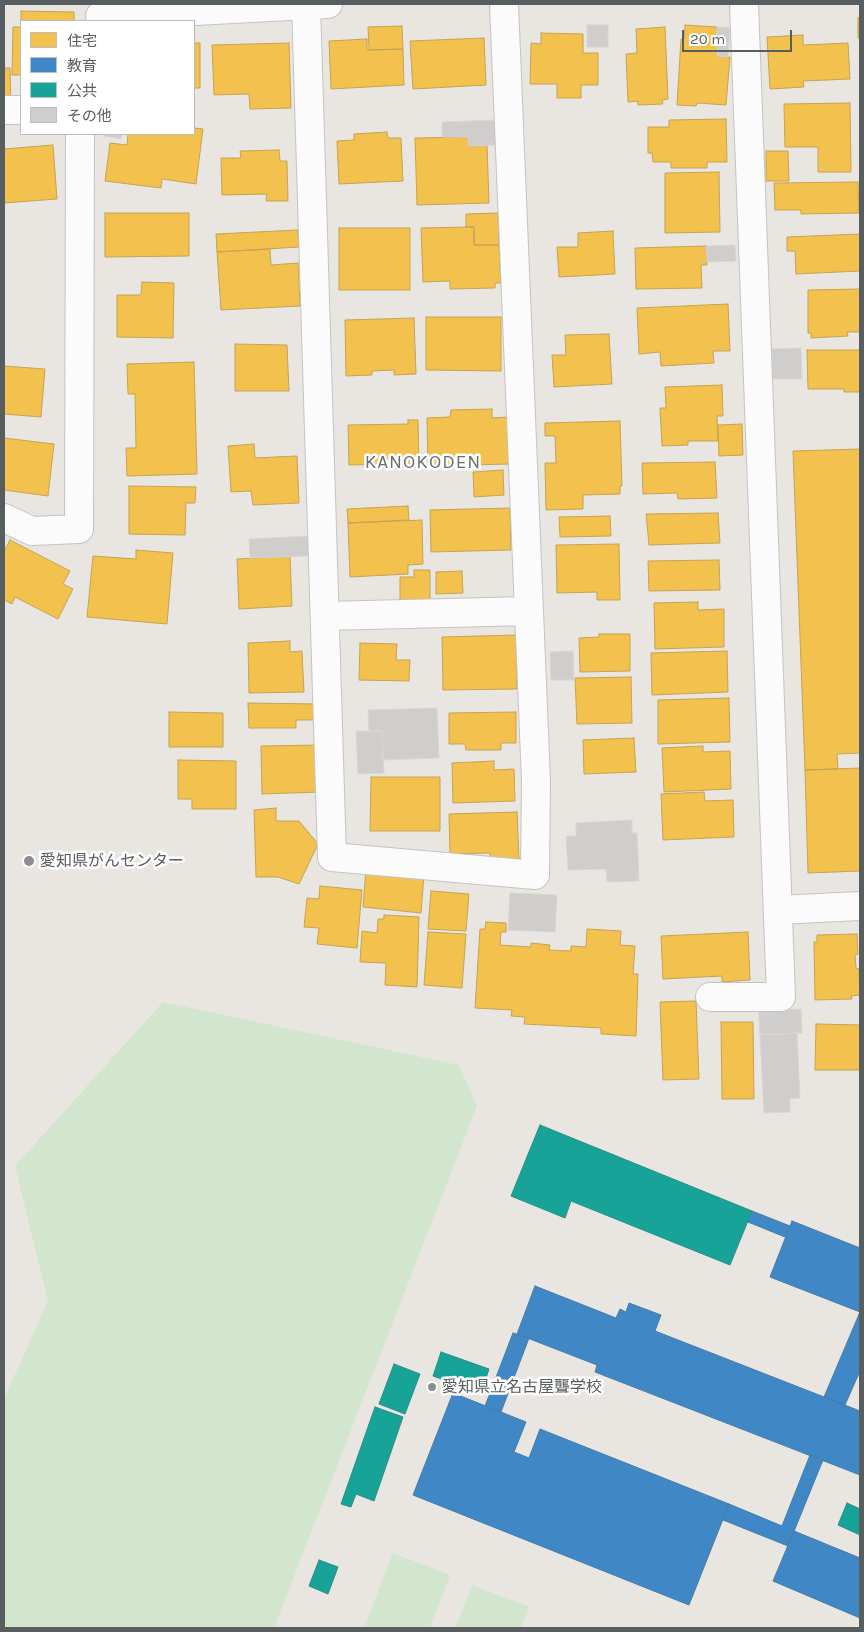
<!DOCTYPE html>
<meta charset="utf-8">
<style>
body{margin:0}
#map{position:relative;width:864px;height:1632px;overflow:hidden;background:#e9e6e2;font-family:Karla,"Noto Sans JP",sans-serif}
canvas{display:block}
.frame{position:absolute;inset:0;border:5px solid #585d60;pointer-events:none}
.legend{position:absolute;left:20px;top:20px;width:175px;height:115px;box-sizing:border-box;background:#fff;border:1px solid #bcbebf;margin:0;padding:6px 9px;list-style:none;font-size:15px;color:#585d60}
.legend li{display:flex;align-items:center;gap:10px;height:25px}
.legend b{width:25px;border:1px solid #bcbebf}
.scale{position:absolute;left:682px;top:30px;width:110px;height:22px;box-sizing:border-box;border:2px solid #585d60;border-top:0;padding-left:6px;font-size:15px;line-height:18px;white-space:nowrap;color:#585d60;-webkit-text-stroke:4px #fff;paint-order:stroke}
</style>
<div id="map">
<canvas width="864" height="1632"></canvas>
<div class="frame"></div>
<ul class="legend">
<li><b style="height:14px;background:#f2c14e"></b>住宅</li>
<li><b style="height:14px;background:#3f88c5"></b>教育</li>
<li><b style="height:14px;background:#17a398"></b>公共</li>
<li><b style="height:14px;background:#d0cecc"></b>その他</li>
</ul>
<div class="scale">20 m</div>
</div>
<script>
const c = document.querySelector('canvas').getContext('2d');
c.lineJoin = 'round';
function paint(path, color) { c.fillStyle = color; c.fill(path, 'evenodd'); }
const poly = rows => new Path2D(rows.map(r => 'M' + r).join(''));
function trace(path, color, width, dash) { c.strokeStyle = color; c.lineWidth = width; c.lineCap = dash ? 'butt' : 'round'; c.setLineDash(dash || []); c.stroke(path); }
function drawText(font, color, halo, rows, align = 'center') {
  c.font = font + ' Karla,"Noto Sans JP",sans-serif'; c.lineWidth = 5; c.setLineDash([]); c.textBaseline = 'middle'; c.strokeStyle = halo; c.fillStyle = color; for (const [text, x, y, turn = 0] of rows) {
    c.save(); c.translate(x, y); c.rotate((+turn || 0) * Math.PI / 180); c.textAlign = isNaN(turn) ? turn : align; if (halo) c.strokeText(text, 0, 0); c.fillText(text, 0, 0); c.restore();
  }
}
paint(poly([
 [163,1002,459,1065,477,1106,274,1628,4,1628,4,1399,48,1301,15,1166],
 [393,1553,450,1575,430,1628,364,1628],
 [472,1585,530,1607,521,1628,455,1628]
]), '#d2e5cd');
const homes = poly([
 [21,11,74,12,74,21,21,21,21,75,12,75,13,27,21,27,21,11],
 [858,18,860,18,860,38,858,38,858,18],
 [685,25,717,27,716,46,718,46,717,56,730,57,726,105,697,103,696,106,677,105,681,39,684,39,685,25],
 [402,26,403,49,369,50,368,27,402,26],
 [665,27,668,99,662,100,663,104,638,105,638,101,628,102,626,54,637,53,636,29,665,27],
 [541,33,583,34,583,53,598,53,598,85,581,85,581,98,557,98,557,84,530,84,531,43,541,44,541,33],
 [803,35,803,45,848,43,850,79,803,81,804,87,770,89,767,37,803,35],
 [484,38,486,85,413,89,410,41,484,38],
 [367,39,367,50,403,49,404,85,331,89,329,41,367,39],
 [194,43,200,43,200,88,194,88,194,43],
 [289,43,291,108,250,109,249,94,214,95,212,45,289,43],
 [4,68,10,68,11,102,4,102,4,68],
 [850,103,851,172,818,172,818,147,785,147,784,104,850,103],
 [726,119,727,162,707,162,707,168,671,168,671,162,653,162,652,153,648,153,648,127,669,127,669,120,726,119],
 [194,128,203,129,196,184,162,179,161,188,105,181,110,143,127,145,128,134,194,134,194,128],
 [387,132,388,138,401,138,403,181,339,184,337,141,354,140,354,134,387,132],
 [468,137,468,146,487,145,489,203,417,205,415,138,468,137],
 [53,145,57,199,4,203,4,149,53,145],
 [279,150,280,161,287,161,288,201,266,201,267,194,222,195,221,158,241,158,240,151,279,150],
 [766,151,788,151,789,181,766,181,766,151],
 [719,172,720,232,665,233,665,173,719,172],
 [858,182,859,213,801,214,801,210,775,210,774,183,858,182],
 [105,213,189,213,189,256,105,257,105,213],
 [498,213,499,245,474,245,474,227,466,227,466,214,498,213],
 [466,227,474,227,474,245,499,245,501,283,495,283,495,288,450,289,450,281,423,282,421,228,466,227],
 [339,228,410,228,410,290,339,290,339,228],
 [298,230,299,247,217,252,216,234,298,230],
 [613,231,615,274,559,277,557,247,578,247,578,233,613,231],
 [860,234,860,271,796,274,795,251,787,251,787,237,860,234],
 [706,246,707,265,701,265,702,288,636,289,635,248,706,246],
 [270,249,271,265,298,263,300,306,221,310,217,252,270,249],
 [142,282,174,283,173,338,117,337,117,295,141,295,142,282],
 [860,289,860,332,847,332,848,336,811,338,811,333,808,333,808,290,860,289],
 [728,304,730,351,713,351,714,363,661,366,660,352,639,354,637,308,728,304],
 [426,317,501,317,501,371,426,370,426,317],
 [414,318,416,374,394,375,394,370,372,371,372,375,346,376,345,320,414,318],
 [609,334,612,384,554,387,552,355,566,355,565,335,609,334],
 [235,344,287,345,289,391,235,391,235,344],
 [807,350,860,350,860,392,844,392,844,389,808,389,807,350],
 [194,362,197,474,127,476,126,448,136,448,135,394,128,394,127,364,194,362],
 [4,366,45,369,41,417,4,414,4,366],
 [722,385,723,416,717,416,718,441,688,441,688,445,662,446,660,408,666,408,665,387,722,385],
 [492,409,492,418,509,417,510,464,428,466,427,418,450,417,451,410,492,409],
 [408,420,418,420,419,467,390,468,390,464,349,465,348,425,408,424,408,420],
 [620,421,622,486,620,486,620,494,583,495,583,509,546,510,545,463,556,463,555,436,545,436,545,423,620,421],
 [742,424,743,455,719,456,718,425,742,424],
 [4,438,54,444,48,496,4,490,4,438],
 [254,444,255,458,297,456,299,503,253,505,251,491,231,492,228,446,254,444],
 [860,449,860,753,837,754,838,769,805,770,793,451,860,449],
 [715,462,717,498,678,499,677,493,643,494,642,463,715,462],
 [503,470,504,495,474,497,473,472,503,470],
 [129,486,196,487,195,503,186,503,185,535,129,534,129,486],
 [408,506,409,520,348,523,347,509,408,506],
 [510,508,511,550,431,552,430,510,510,508],
 [718,513,720,543,649,545,646,514,718,513],
 [610,516,611,536,560,537,559,517,610,516],
 [422,520,423,564,408,565,408,574,350,577,348,523,422,520],
 [10,540,70,571,63,584,73,589,58,619,15,597,12,604,4,600,4,552,10,540],
 [619,544,620,600,597,600,597,592,557,593,556,545,619,544],
 [136,550,173,553,167,624,87,617,93,556,136,559,136,550],
 [290,556,292,606,239,609,237,559,290,556],
 [719,560,720,590,649,591,648,561,719,560],
 [414,570,430,570,430,602,400,603,400,577,414,577,414,570],
 [462,571,463,593,436,594,436,572,462,571],
 [698,602,698,610,724,609,724,647,655,649,654,603,698,602],
 [599,634,630,634,630,671,580,672,579,638,599,637,599,634],
 [516,635,517,689,443,690,442,637,516,635],
 [290,641,290,652,302,651,304,692,249,693,248,643,290,641],
 [360,643,397,644,396,660,410,660,409,681,359,680,360,643],
 [727,651,728,692,652,695,651,653,727,651],
 [631,677,632,723,577,724,575,678,631,677],
 [729,698,730,742,658,744,658,700,729,698],
 [248,703,318,704,318,720,296,720,296,728,249,728,248,703],
 [169,712,223,713,223,747,169,747,169,712],
 [516,712,516,743,501,743,501,750,466,750,465,744,449,744,449,713,516,712],
 [634,738,636,772,584,774,583,740,634,738],
 [318,745,319,792,262,794,261,746,318,745],
 [703,746,703,752,730,751,731,789,664,792,662,748,703,746],
 [178,760,236,761,236,809,192,809,192,799,178,799,178,760],
 [494,761,494,770,514,769,515,801,453,803,452,763,494,761],
 [860,768,860,871,808,873,805,770,860,768],
 [371,777,440,777,440,831,370,831,371,777],
 [704,792,705,801,733,800,734,837,663,840,661,794,704,792],
 [276,808,276,821,299,821,318,844,299,884,278,877,256,877,254,810,276,808],
 [517,812,519,860,490,861,490,853,450,854,449,814,517,812],
 [366,869,424,875,421,913,363,907,366,869],
 [320,886,362,890,357,948,317,944,319,928,304,927,307,898,319,899,320,886],
 [431,891,469,894,466,931,428,929,431,891],
 [384,915,419,917,417,987,385,985,386,963,360,962,362,931,377,933,378,919,384,919,384,915],
 [486,922,506,923,506,932,501,932,500,945,531,947,531,943,550,945,549,950,571,951,571,946,586,947,587,929,621,931,620,945,635,946,633,974,638,974,636,1036,601,1034,601,1028,524,1024,525,1017,511,1016,512,1010,475,1008,480,929,485,929,486,922],
 [428,932,466,934,462,988,424,985,428,932],
 [748,932,750,980,722,982,722,976,663,979,661,936,748,932],
 [857,934,858,954,855,955,856,968,859,969,860,995,851,996,852,999,815,1000,814,942,817,942,817,935,857,934],
 [696,1001,699,1079,663,1080,660,1002,696,1001],
 [721,1022,753,1022,754,1099,722,1099,721,1022],
 [816,1024,860,1025,860,1070,815,1070,816,1024]
]);
paint(homes, '#f2c14e');
trace(homes, '#c4a353', 1);
const schools = poly([
 [752,1211,790,1226,785,1237,748,1222,752,1211],
 [792,1221,860,1248,860,1312,770,1277,792,1221],
 [535,1286,616,1318,620,1309,626,1312,629,1303,661,1315,655,1331,860,1411,860,1475,595,1372,597,1365,517,1334,535,1286],
 [860,1312,860,1371,845,1405,824,1397,860,1312],
 [513,1333,529,1338,501,1412,485,1406,513,1333],
 [453,1393,526,1422,514,1452,529,1458,540,1429,729,1504,689,1605,413,1495,453,1393],
 [810,1455,823,1460,788,1546,723,1520,729,1504,782,1526,810,1455],
 [794,1531,860,1558,860,1618,773,1581,794,1531]
]);
paint(schools, '#3f88c5');
trace(schools, '#467ba7', 1);
const public = poly([
 [540,1125,752,1211,730,1265,571,1201,565,1218,511,1196,540,1125],
 [441,1352,489,1369,481,1393,433,1376,441,1352],
 [394,1364,420,1374,405,1414,379,1404,394,1364],
 [375,1407,403,1417,374,1501,356,1494,351,1507,341,1504,375,1407],
 [847,1503,860,1509,860,1535,838,1525,847,1503],
 [319,1560,338,1567,328,1594,309,1586,319,1560]
]);
paint(public, '#17a398');
trace(public, '#2a8e87', 1);
const building = poly([
 [587,25,608,25,608,47,587,47,587,25],
 [717,27,730,28,728,57,717,56,718,46,716,46,717,27],
 [496,120,496,145,468,146,468,137,442,137,442,122,496,120],
 [105,134,122,134,121,139,104,136,105,134],
 [735,245,736,261,707,262,706,246,735,245],
 [801,348,802,379,773,379,772,349,801,348],
 [309,536,310,556,250,558,249,539,309,536],
 [573,651,574,680,551,680,550,652,573,651],
 [437,708,439,758,383,760,382,731,369,731,368,710,437,708],
 [356,731,382,731,384,773,358,774,356,731],
 [632,820,632,833,637,833,639,881,607,882,606,869,568,870,566,836,576,836,576,823,632,820],
 [510,893,557,895,555,932,508,930,510,893],
 [786,1003,786,1010,801,1009,802,1033,760,1035,758,1004,786,1003],
 [797,1033,800,1098,790,1099,790,1112,764,1113,760,1034,797,1033]
]);
paint(building, '#d0cecc');
trace(building, '#d8d5d2', 1);
const minor = poly([
 [306,4,332,857,535,875,536,781,504,4],
 [100,16,328,4],
 [4,110,21,110],
 [4,518,32,531,79,529,80,134],
 [325,616,529,611],
 [778,910,860,906],
 [710,997,781,997,744,4]
]);
trace(minor, '#c4c3c3', 30);
trace(minor, '#fcfbfb', 28);
for (const [x, y, r, color] of [
 [29,861,6,"#8b8d8e"],
 [432,1387,5,"#8b8d8e"]
]) { const dot = new Path2D(); dot.arc(x, y, r, 0, 2 * Math.PI); c.fillStyle = color; c.fill(dot); trace(dot, '#fff', 2); }
drawText('16px', '#585d60', '#fff', [
 ["愛知県がんセンター",40,861],
 ["愛知県立名古屋聾学校",442,1387]
], 'left');
c.letterSpacing = '1px';
drawText('19px', '#696f72', '#fff', [
 ["KANOKODEN",423,463]
]);
c.letterSpacing = '0px';
</script>
